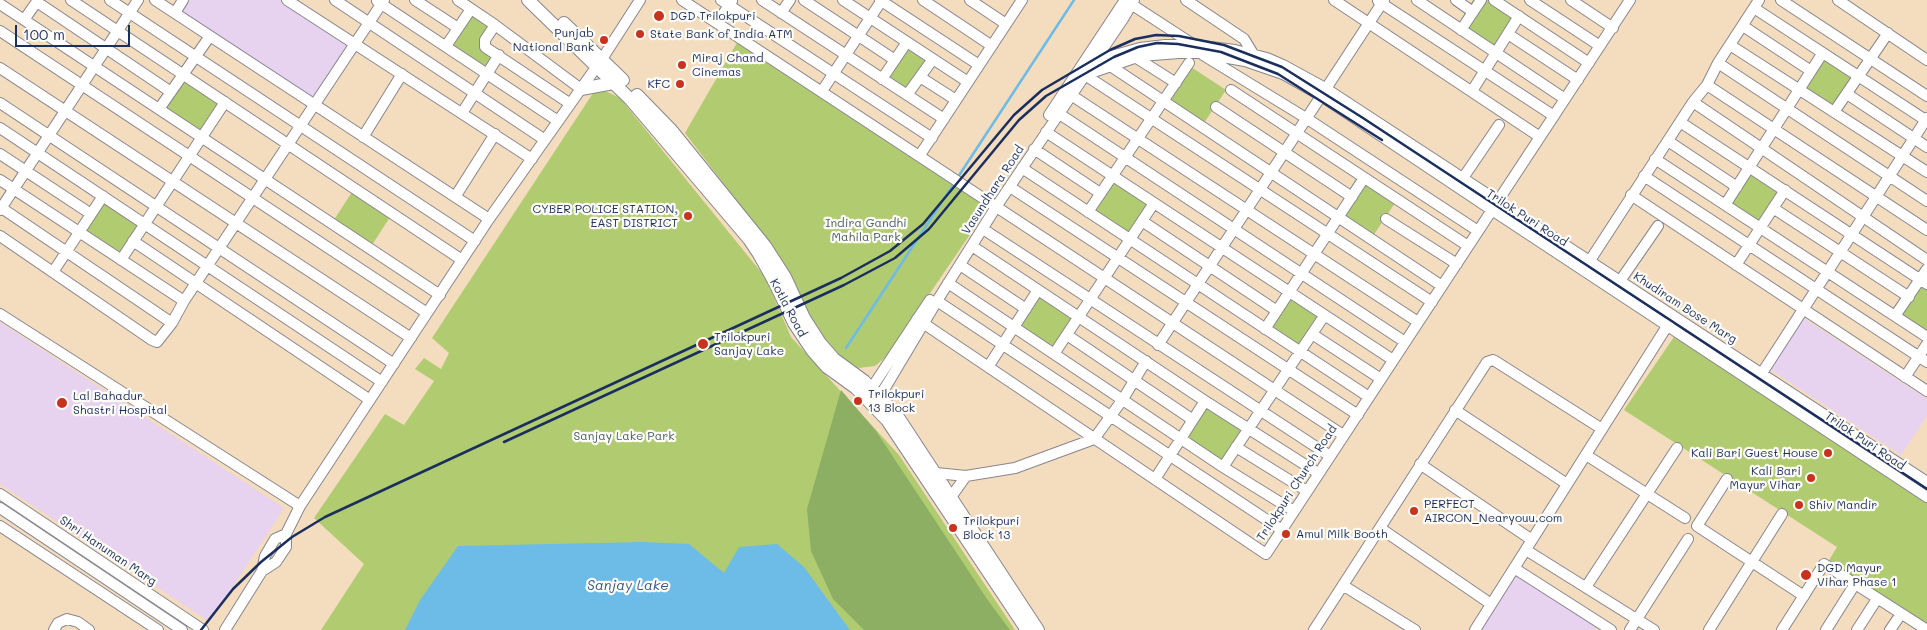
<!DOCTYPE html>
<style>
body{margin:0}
#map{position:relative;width:1927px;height:630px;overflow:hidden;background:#f4dcbe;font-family:Mali,sans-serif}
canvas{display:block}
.scale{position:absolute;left:15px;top:25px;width:115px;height:22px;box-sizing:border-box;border:2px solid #1b2f5e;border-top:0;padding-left:6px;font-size:15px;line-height:18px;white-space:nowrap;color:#1b2f5e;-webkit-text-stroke:4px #fdfcf7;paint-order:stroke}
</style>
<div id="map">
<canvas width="1927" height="630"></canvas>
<div class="scale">100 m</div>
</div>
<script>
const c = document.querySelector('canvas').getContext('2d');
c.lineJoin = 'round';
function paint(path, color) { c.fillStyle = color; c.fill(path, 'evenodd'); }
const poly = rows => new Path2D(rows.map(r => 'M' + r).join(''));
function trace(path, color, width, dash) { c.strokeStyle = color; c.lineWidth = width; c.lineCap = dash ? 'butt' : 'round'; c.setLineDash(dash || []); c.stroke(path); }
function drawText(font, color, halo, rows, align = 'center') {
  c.font = font + ' Mali,sans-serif'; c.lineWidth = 4.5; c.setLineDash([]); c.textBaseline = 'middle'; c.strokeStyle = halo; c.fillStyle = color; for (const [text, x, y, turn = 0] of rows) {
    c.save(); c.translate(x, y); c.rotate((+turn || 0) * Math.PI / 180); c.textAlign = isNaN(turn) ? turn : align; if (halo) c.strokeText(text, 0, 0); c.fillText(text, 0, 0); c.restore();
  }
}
paint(poly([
 [189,0,281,0,349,44,314,98,181,12],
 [1802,317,1927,399,1927,416,1901,455,1768,368],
 [0,322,284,508,210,622,0,484],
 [1516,575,1597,626,1595,630,1481,630]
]), '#e7d2ef');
paint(poly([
 [1473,0,1493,0,1517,16,1495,49,1458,24],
 [470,14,491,28,480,45,496,56,486,71,449,46],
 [738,41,990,205,888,355,875,366,859,368,848,365,821,338,767,241,685,133],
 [907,45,929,60,909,90,887,75],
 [1818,52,1856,78,1834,111,1796,86],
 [1188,65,1226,90,1204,123,1167,99],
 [183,78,221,103,200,135,162,110],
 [597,87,620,98,765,277,791,337,899,455,1015,630,321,630,364,564,314,518,385,414,404,425,434,381,415,369,424,358,441,369,449,353,432,338],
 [1745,166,1783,191,1761,225,1724,200],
 [1357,177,1395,203,1373,236,1336,211],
 [1113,178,1151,204,1129,237,1092,212],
 [354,189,392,214,370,248,332,223],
 [103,199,142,224,119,257,82,233],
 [1915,277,1927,285,1927,333,1893,311],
 [1284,291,1322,316,1300,349,1262,324],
 [1039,292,1077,317,1055,350,1017,325],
 [1676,334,1927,499,1927,623,1828,562,1837,547,1624,410],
 [1206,403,1244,428,1222,461,1185,437]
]), '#b1cb71');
paint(poly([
 [841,390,876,431,987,599,1010,630,864,630,833,599,811,551,807,509]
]), '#8caf63');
paint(poly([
 [644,542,689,544,724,573,739,547,777,544,804,567,850,630,405,630,420,600,458,546]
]), '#6cbce7');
trace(poly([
 [958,177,1074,0],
 [846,348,955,182]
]), '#6cbce7', 2.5);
const minor = poly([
 [71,0,462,260],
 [110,0,475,241],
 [155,0,489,219],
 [287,0,532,159],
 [335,0,545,140],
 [415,0,458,28],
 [458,0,495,25,581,89],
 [682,0,1343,435],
 [721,0,932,138],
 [762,0,944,119],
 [804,0,895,60],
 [843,0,968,82],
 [880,0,979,65],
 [923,0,992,46],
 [970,0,1006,24],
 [1186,0,1244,39,1255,57],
 [1334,0,1540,137],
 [1417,0,1565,99],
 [1456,0,1473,12],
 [1494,0,1589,63],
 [1530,0,1600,46],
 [1571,0,1613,28],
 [1781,0,1927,96],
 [1838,0,1927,60],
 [377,1,558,121],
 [1378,1,1554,116],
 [37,2,171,92],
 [0,4,440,295],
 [1131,4,1194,45],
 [1754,8,1927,121],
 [175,13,183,0],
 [781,13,790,0],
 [24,20,38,0],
 [717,23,732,1],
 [495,25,485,40,485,47,569,103],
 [1743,26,1811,71],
 [1461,30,1481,0],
 [0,31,427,313],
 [1508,34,1578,80],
 [1730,45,1927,172],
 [446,46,471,9],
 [1203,55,1306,118,1478,231],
 [1135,57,1176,83],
 [1093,61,1140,48,1165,45,1194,45,1235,50,1267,58,1283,65,1325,88,1927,482],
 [1718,63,1927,201],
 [1109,65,1442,286],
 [0,68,411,338],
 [1085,75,1140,56,1179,53,1199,53,1245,61,1283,74,1320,95,1492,210,1927,497],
 [1085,75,1432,302],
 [920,77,956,100],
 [882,79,907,42],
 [1707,85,1927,230],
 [1231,90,1468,246],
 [822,91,882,0],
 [1472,91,1519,16],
 [1847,94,1927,147],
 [907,95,933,59],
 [1071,95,1418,322],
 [1693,102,1927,260],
 [0,103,394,364],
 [1216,107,1352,197],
 [159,109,210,36],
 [1834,112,1888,33],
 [462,113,499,55],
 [1058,113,1405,342],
 [1049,115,1125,0],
 [1680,122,1927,284],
 [0,128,382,382],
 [1046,132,1393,360],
 [363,137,402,74],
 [1668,141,1737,187],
 [1034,149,1100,193],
 [0,154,91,214],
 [920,155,1022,0],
 [1655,159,1927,337],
 [1022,168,1369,397],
 [1644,176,1927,362],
 [1463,178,1499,125],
 [0,180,184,301],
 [1010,187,1358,415],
 [1631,195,1927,391],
 [455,197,495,134],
 [1725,205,1822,54],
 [0,207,172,323],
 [1773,208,1909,297],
 [0,210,138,0],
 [1088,212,1189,63],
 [1386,219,1457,264],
 [1142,221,1277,311],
 [983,229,1330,456],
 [0,236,152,340,157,342,172,323,184,301,384,0],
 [133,241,370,400],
 [972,246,1205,401,1318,473],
 [121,260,225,102],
 [960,265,1026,309],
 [1587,265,1693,102,1707,85,1718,63,1759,0],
 [1736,265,1785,190],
 [53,272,103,196],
 [1620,281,1658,226],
 [948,283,1223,467,1294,511],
 [937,301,1282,530],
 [0,314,300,506],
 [1895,316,1927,269],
 [917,319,1266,554,1630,0],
 [1265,329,1364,178],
 [1312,334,1381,379],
 [1067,335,1193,420],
 [1158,345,1384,0],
 [1054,354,1154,203],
 [988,367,1038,290],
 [1762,373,1927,118],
 [1905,377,1927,344],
 [870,395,871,389,930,300],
 [873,399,879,397,888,383,937,301,996,207,1123,19,1134,0],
 [1455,410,1567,484],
 [1236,447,1307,491],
 [1586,455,1685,518],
 [1420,464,1532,540],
 [1223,467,1324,316],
 [936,473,966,476,1015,468,1094,439,1123,399,1146,361],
 [1155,479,1205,401],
 [1727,479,1697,526,1804,596],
 [0,494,203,630],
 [951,497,966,476],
 [0,508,182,630],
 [0,526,158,630],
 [1380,528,1491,604],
 [1526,550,1654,630],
 [1514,568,1611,630],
 [262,571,276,562,286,547,286,534,300,506,489,219,602,59,640,0],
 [1344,586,1415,630],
 [1586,587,1677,448],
 [54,630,58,623,67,619,78,622,89,630],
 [225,630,262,571,265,556,275,539,286,534],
 [1314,630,1487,362,1493,360,1495,361,1602,429],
 [1475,630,1671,320],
 [1630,630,1688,539],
 [1709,630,1782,514],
 [1782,630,1824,564,1927,630],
 [1826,630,1855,584],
 [1857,630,1877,599],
 [1890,630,1901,614]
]);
const major = poly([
 [528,0,631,100,749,239,759,254,774,281,794,323,812,350,827,367,856,388,887,420,1027,630],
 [564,23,623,80],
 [581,89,613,83],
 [637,95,672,131,765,246,785,277,804,318,820,343,834,359,864,381,896,414,1038,630]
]);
trace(minor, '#88868e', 12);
trace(major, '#88868e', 14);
trace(minor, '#fff', 10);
trace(major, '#fff', 12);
trace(poly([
 [504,442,844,285,895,258,929,229,1019,120,1046,96,1114,57,1138,47,1157,43,1178,44,1221,52,1278,74,1382,140],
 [201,630,233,589,261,562,292,537,325,517,841,278,890,251,923,224,1014,115,1042,90,1110,50,1135,39,1156,35,1179,36,1224,45,1282,67,1363,118,1927,489]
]), '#1b2f5e', 2.5);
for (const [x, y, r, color] of [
 [659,16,6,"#c8321e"],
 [640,34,5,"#c8321e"],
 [604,40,5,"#c8321e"],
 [682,65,5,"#c8321e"],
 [680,84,5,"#c8321e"],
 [688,216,5,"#c8321e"],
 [703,344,6,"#c8321e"],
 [858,401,5,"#c8321e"],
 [62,403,6,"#c8321e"],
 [1828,453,5,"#c8321e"],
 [1811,478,5,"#c8321e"],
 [1799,505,5,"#c8321e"],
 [1414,511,5,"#c8321e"],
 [953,528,5,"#c8321e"],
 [1286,534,5,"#c8321e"],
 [1806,575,6,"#c8321e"]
]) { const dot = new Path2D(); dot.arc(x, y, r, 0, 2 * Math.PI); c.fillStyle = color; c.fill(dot); trace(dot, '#fdfcf7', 2); }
drawText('12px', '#1b2f5e', '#fdfcf7', [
 ["DGD Trilokpuri",670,16],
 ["Punjab",594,33,"right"],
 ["National Bank",594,47,"right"],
 ["State Bank of India ATM",650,34],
 ["Miraj Chand",692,58],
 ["Cinemas",692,72],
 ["KFC",670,84,"right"],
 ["CYBER POLICE STATION,",678,209,"right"],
 ["EAST DISTRICT",678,223,"right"],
 ["Trilokpuri",714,337],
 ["Sanjay Lake",714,351],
 ["Trilokpuri",868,394],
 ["13 Block",868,408],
 ["Lal Bahadur",73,396],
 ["Shastri Hospital",73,410],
 ["Kali Bari Guest House",1818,453,"right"],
 ["Kali Bari",1801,471,"right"],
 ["Mayur Vihar",1801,485,"right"],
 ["PERFECT",1424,504],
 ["AIRCON_Nearyouu.com",1424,518],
 ["Shiv Mandir",1809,505],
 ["Trilokpuri",963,521],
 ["Block 13",963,535],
 ["Amul Milk Booth",1296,534],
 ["DGD Mayur",1817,568],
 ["Vihar Phase 1",1817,582]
], 'left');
drawText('12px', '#1b2f5e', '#fdfcf7', [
 ["Vasundhara Road",993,190,-57],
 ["Trilok Puri Road",1527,218,33],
 ["Kotla Road",788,308,62],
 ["Khudiram Bose Marg",1685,308,33],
 ["Trilok Puri Road",1865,441,34],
 ["Trilokpuri Church Road",1297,483,-57],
 ["Shri Hanuman Marg",108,551,34]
]);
drawText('12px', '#485e64', '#fdfcf7', [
 ["Indira Gandhi",866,223],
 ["Mahila Park",866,237],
 ["Sanjay Lake Park",624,436]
]);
drawText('italic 14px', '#335987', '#fdfcf7', [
 ["Sanjay Lake",628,586]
]);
</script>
